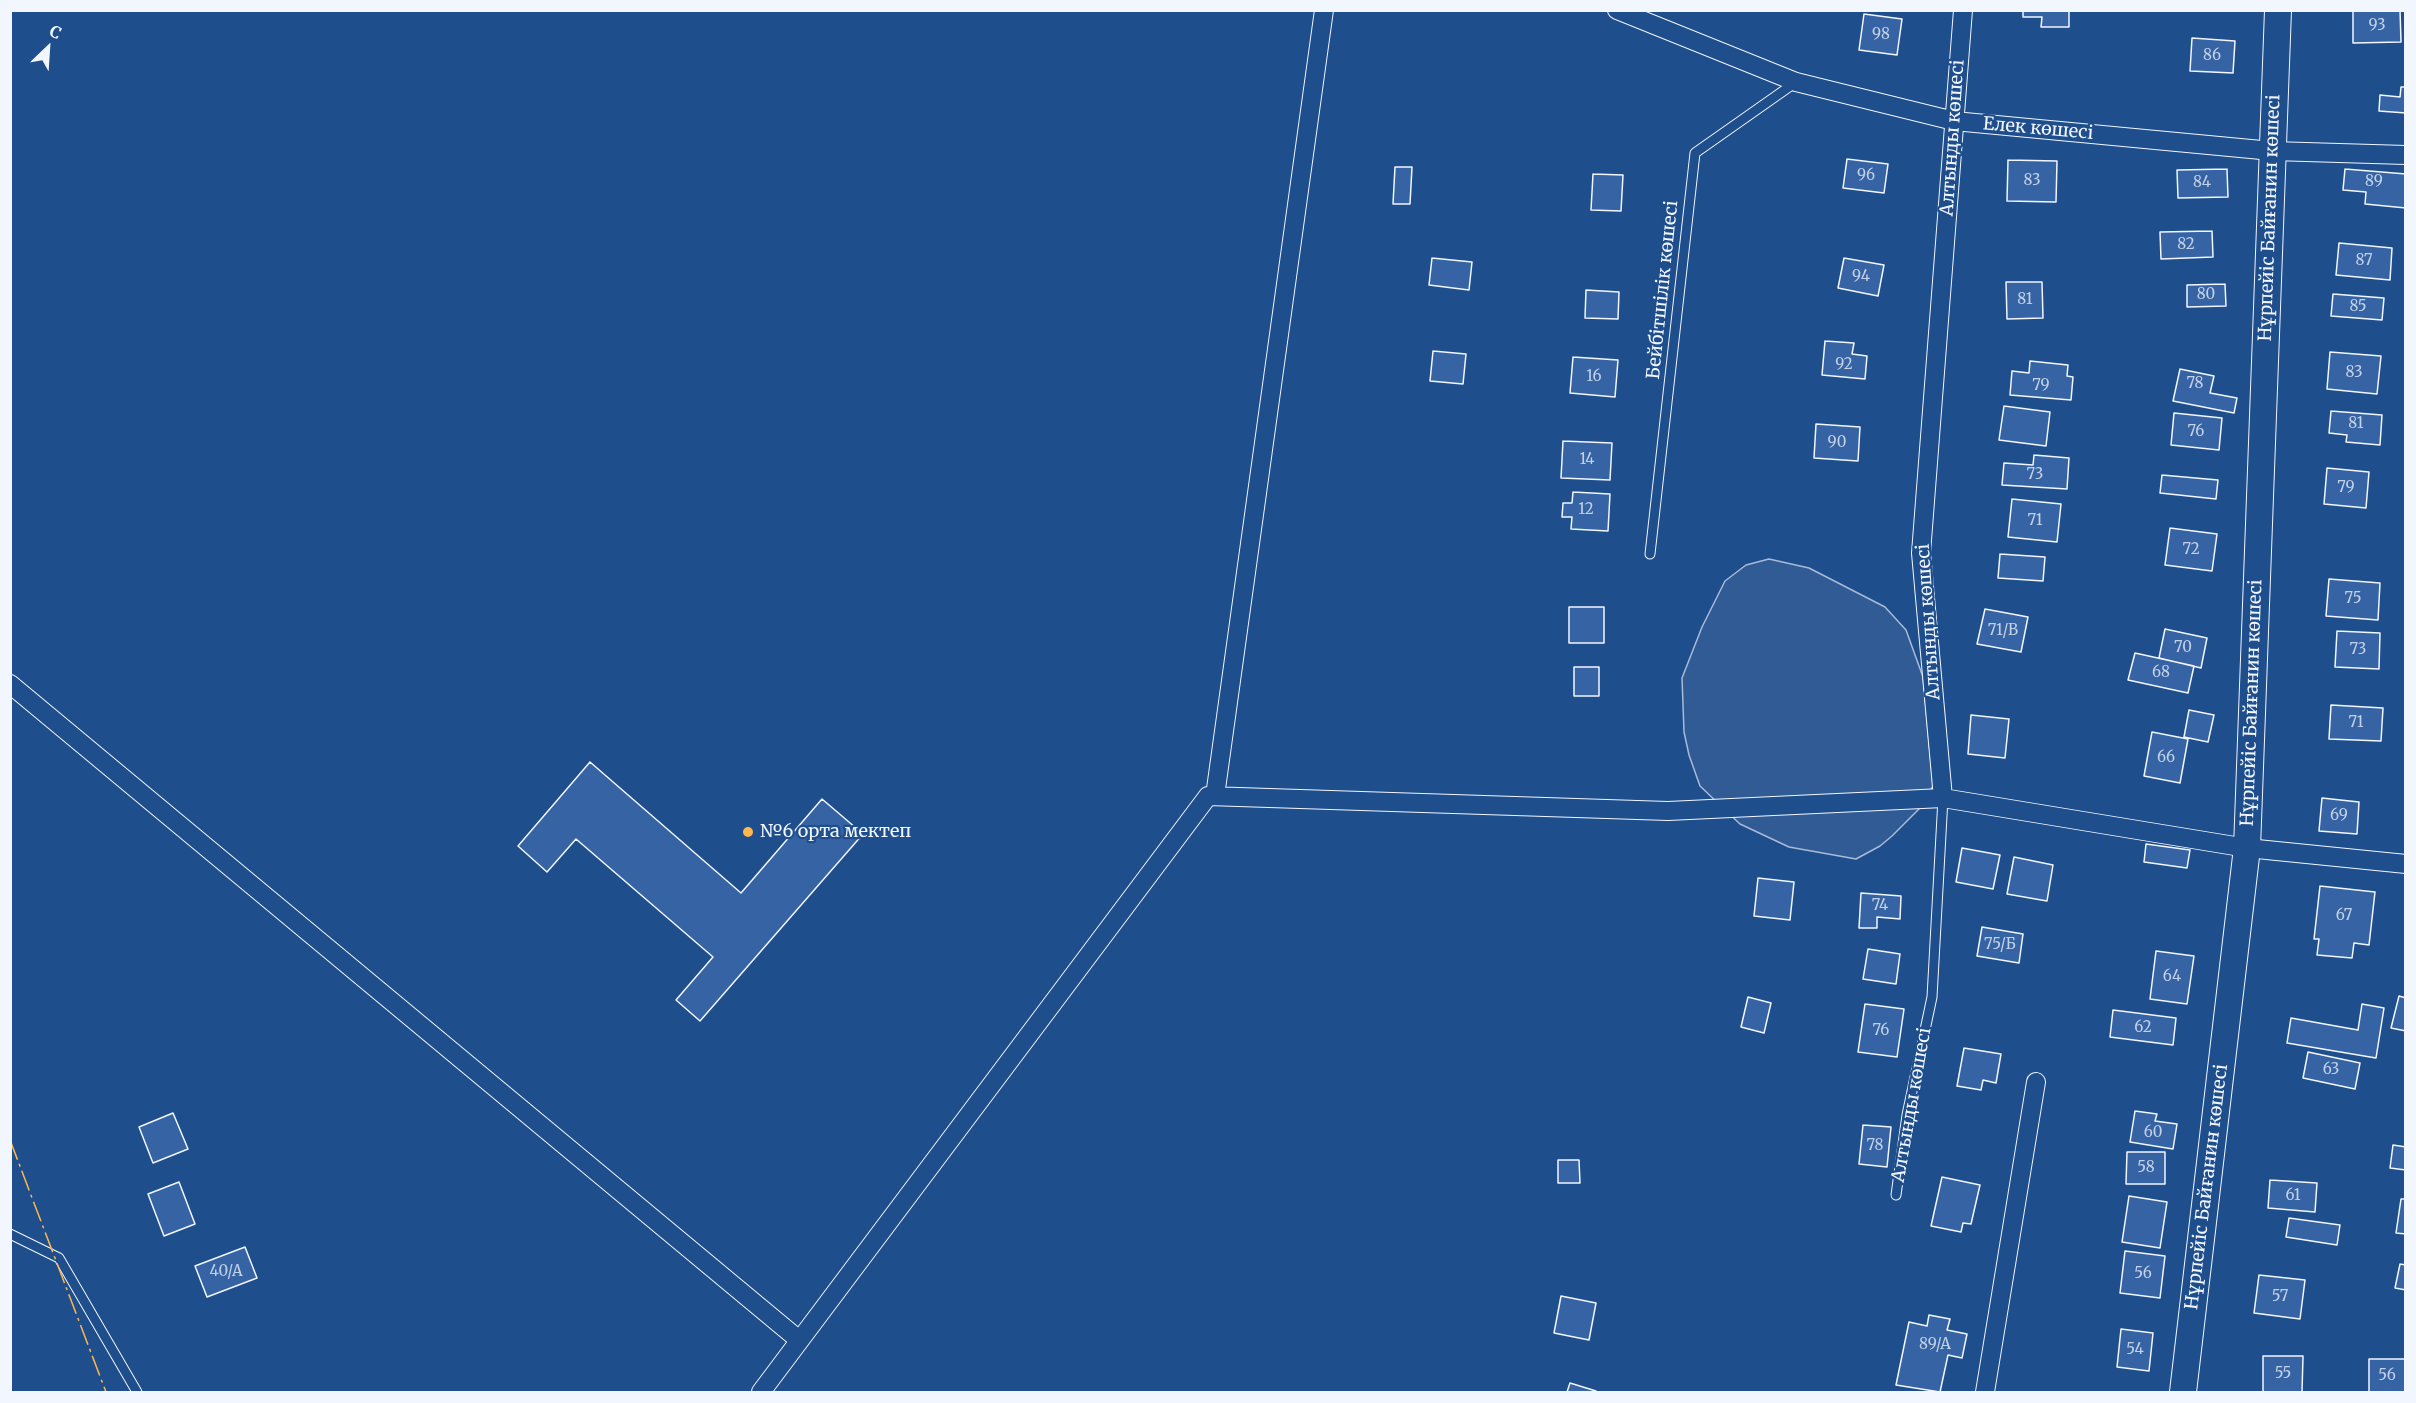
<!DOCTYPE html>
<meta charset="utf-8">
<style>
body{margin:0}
#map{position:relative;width:2416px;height:1403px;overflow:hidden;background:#1f4e8c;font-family:Merriweather,serif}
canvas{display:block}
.frame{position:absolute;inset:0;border:12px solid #f2f6ff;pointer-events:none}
.north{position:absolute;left:18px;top:18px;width:60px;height:60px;-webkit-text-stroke:4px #1f4e8c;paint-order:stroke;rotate:25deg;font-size:16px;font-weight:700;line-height:24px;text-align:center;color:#f2f6ff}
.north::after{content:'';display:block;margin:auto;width:21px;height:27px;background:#f2f6ff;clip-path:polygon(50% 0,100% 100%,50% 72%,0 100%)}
</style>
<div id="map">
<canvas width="2416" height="1403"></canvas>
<div class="frame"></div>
<div class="north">С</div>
</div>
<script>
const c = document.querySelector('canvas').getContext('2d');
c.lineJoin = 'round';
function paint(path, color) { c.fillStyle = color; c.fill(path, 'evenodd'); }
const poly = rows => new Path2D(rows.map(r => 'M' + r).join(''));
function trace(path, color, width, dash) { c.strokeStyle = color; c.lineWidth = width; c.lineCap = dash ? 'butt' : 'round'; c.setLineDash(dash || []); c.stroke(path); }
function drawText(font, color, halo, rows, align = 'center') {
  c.font = font + ' Merriweather,serif'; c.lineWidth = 4.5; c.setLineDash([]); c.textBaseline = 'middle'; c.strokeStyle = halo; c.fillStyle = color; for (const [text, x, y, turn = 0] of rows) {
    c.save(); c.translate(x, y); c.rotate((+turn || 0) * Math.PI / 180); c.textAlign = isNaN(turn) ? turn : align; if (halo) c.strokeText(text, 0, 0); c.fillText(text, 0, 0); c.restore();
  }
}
const green = poly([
 [1769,559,1809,568,1885,607,1906,630,1923,677,1933,786,1920,808,1892,836,1880,846,1856,859,1789,847,1740,824,1700,786,1689,755,1684,732,1682,678,1702,627,1725,581,1746,565,1769,559]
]);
paint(green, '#305b95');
trace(green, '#a8bbd7', 1.5);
const building = poly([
 [2023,10,2069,10,2069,27,2041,27,2042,17,2023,17,2023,10],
 [2353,10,2400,10,2401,42,2353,43,2353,10],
 [1864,14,1902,19,1897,55,1859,50,1864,14],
 [2192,38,2235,41,2233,73,2190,71,2192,38],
 [2401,87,2406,87,2406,113,2379,111,2380,95,2400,97,2401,87],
 [1847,159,1888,164,1884,193,1843,188,1847,159],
 [2008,160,2057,161,2056,202,2007,201,2008,160],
 [1395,167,1412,167,1410,204,1393,204,1395,167],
 [2227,169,2228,197,2178,198,2177,170,2227,169],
 [2345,169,2406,174,2406,208,2365,204,2366,192,2343,190,2345,169],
 [1593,174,1623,175,1621,211,1591,210,1593,174],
 [2212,231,2213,257,2161,259,2160,232,2212,231],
 [2339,243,2392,248,2390,280,2336,275,2339,243],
 [1432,258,1472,262,1469,290,1429,285,1432,258],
 [1844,258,1884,265,1878,296,1838,288,1844,258],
 [2006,282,2042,282,2043,318,2007,319,2006,282],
 [2225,284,2226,306,2187,307,2187,285,2225,284],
 [1586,290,1619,292,1618,319,1585,318,1586,290],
 [2333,294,2384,298,2382,320,2331,316,2333,294],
 [1825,341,1854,343,1852,354,1867,356,1865,379,1822,375,1825,341],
 [1433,351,1466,354,1463,384,1430,381,1433,351],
 [2330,352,2381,356,2377,394,2327,389,2330,352],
 [1573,357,1618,360,1615,397,1570,393,1573,357],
 [2030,361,2068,365,2067,376,2073,377,2071,400,2010,395,2012,371,2029,373,2030,361],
 [2180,369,2214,376,2210,393,2237,398,2234,413,2173,401,2180,369],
 [2004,406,2050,412,2046,446,1999,440,2004,406],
 [2331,411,2382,415,2380,445,2346,442,2347,435,2329,433,2331,411],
 [2174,413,2222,418,2219,450,2171,445,2174,413],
 [1816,424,1860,427,1858,461,1814,458,1816,424],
 [1563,441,1612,443,1610,480,1561,478,1563,441],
 [2034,455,2069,458,2067,489,2002,485,2004,463,2033,465,2034,455],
 [2327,468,2369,472,2366,508,2324,504,2327,468],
 [2162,475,2218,480,2216,499,2160,493,2162,475],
 [1573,492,1610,494,1608,531,1571,529,1572,517,1562,517,1563,503,1572,503,1573,492],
 [2012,499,2061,504,2057,542,2008,537,2012,499],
 [2170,528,2217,534,2212,571,2165,565,2170,528],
 [2000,554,2045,557,2043,581,1998,578,2000,554],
 [2329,579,2380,583,2378,620,2326,616,2329,579],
 [1569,607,1604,607,1604,643,1569,643,1569,607],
 [1985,609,2028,617,2021,652,1977,644,1985,609],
 [2165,629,2207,638,2201,668,2159,658,2165,629],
 [2337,631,2380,633,2379,669,2335,667,2337,631],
 [2135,653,2194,666,2188,693,2128,680,2135,653],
 [1574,667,1599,667,1599,696,1574,696,1574,667],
 [2331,705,2383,708,2381,741,2329,739,2331,705],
 [2189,710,2214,715,2208,742,2184,737,2189,710],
 [1971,715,2009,719,2005,758,1968,754,1971,715],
 [2152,732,2188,739,2180,783,2144,776,2152,732],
 [590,762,741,893,822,799,863,834,700,1021,676,1000,713,957,576,839,547,872,518,846,590,762],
 [2322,798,2359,802,2357,834,2319,831,2322,798],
 [2146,844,2190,850,2187,868,2144,862,2146,844],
 [1962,848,2000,855,1993,889,1956,882,1962,848],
 [2014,857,2053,865,2047,901,2007,894,2014,857],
 [1758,878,1794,882,1790,920,1754,916,1758,878],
 [2320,886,2375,892,2369,945,2354,943,2352,958,2317,955,2319,939,2314,939,2320,886],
 [1861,893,1901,896,1900,919,1877,917,1877,928,1859,928,1861,893],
 [1982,927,2023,934,2019,963,1977,956,1982,927],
 [1868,949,1900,954,1896,984,1863,979,1868,949],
 [2156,951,2194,956,2187,1004,2150,999,2156,951],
 [2399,996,2406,998,2406,1031,2391,1028,2399,996],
 [1748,997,1771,1003,1764,1033,1741,1027,1748,997],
 [1865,1004,1904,1009,1897,1057,1858,1052,1865,1004],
 [2362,1004,2384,1008,2376,1058,2287,1043,2291,1018,2358,1030,2362,1004],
 [2113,1010,2176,1018,2173,1045,2110,1037,2113,1010],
 [1964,1048,2001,1054,1996,1083,1983,1080,1981,1090,1957,1086,1964,1048],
 [2308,1052,2360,1063,2355,1089,2303,1078,2308,1052],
 [2135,1111,2157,1114,2155,1121,2177,1124,2173,1149,2130,1142,2135,1111],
 [173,1113,188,1149,153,1163,139,1127,173,1113],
 [1863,1125,1891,1127,1887,1167,1859,1164,1863,1125],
 [2393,1145,2406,1147,2406,1170,2390,1168,2393,1145],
 [2127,1152,2165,1152,2165,1184,2126,1184,2127,1152],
 [1558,1160,1579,1160,1580,1183,1558,1183,1558,1160],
 [1942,1177,1980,1185,1971,1224,1963,1223,1961,1232,1931,1226,1942,1177],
 [2270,1180,2317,1183,2315,1212,2268,1208,2270,1180],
 [179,1182,195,1224,164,1236,148,1194,179,1182],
 [2129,1196,2167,1202,2160,1248,2122,1242,2129,1196],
 [2401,1199,2406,1199,2406,1234,2396,1233,2401,1199],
 [2289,1218,2340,1225,2337,1245,2286,1237,2289,1218],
 [245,1247,257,1278,207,1297,195,1266,245,1247],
 [2125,1251,2165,1256,2160,1298,2120,1293,2125,1251],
 [2400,1264,2406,1265,2406,1290,2395,1288,2400,1264],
 [2259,1275,2305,1280,2300,1319,2254,1313,2259,1275],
 [1561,1296,1596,1303,1589,1340,1554,1333,1561,1296],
 [1929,1315,1950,1319,1947,1330,1967,1334,1962,1358,1948,1355,1940,1392,1896,1385,1909,1322,1927,1326,1929,1315],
 [2121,1329,2153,1333,2149,1371,2117,1367,2121,1329],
 [2263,1356,2303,1356,2302,1392,2263,1392,2263,1356],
 [2369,1359,2406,1359,2406,1392,2369,1392,2369,1359],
 [1570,1383,1596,1391,1596,1392,1567,1392,1570,1383]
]);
paint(building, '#3563a3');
trace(building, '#f2f6ff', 1.5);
const lane = poly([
 [1650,554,1695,153,1796,82],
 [1896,1195,1907,1115,1932,997,1943,798],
 [10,1234,59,1258,137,1392]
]);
const street = poly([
 [1617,10,1796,82,1954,121,2272,151,2406,155],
 [10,684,799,1340],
 [1215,796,1324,10],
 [1943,798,1921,553,1963,10],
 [761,1392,1208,796,1668,811,1943,798,2247,848,2406,864],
 [1985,1392,2036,1082]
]);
const secondary = poly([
 [2183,1392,2247,848,2278,10]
]);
trace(lane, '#f2f6ff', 11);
trace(street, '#f2f6ff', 20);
trace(secondary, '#f2f6ff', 28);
trace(lane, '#1f4e8c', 9);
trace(street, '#1f4e8c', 18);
trace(secondary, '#1f4e8c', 26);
trace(poly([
 [10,1140,106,1392]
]), '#ffb74d', 1.5, [21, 4.5, 3, 4.5]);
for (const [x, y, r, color] of [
 [748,832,6,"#ffb74d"]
]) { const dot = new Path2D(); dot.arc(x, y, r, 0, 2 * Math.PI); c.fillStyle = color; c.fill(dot); trace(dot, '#1f4e8c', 2); }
drawText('15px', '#c3d1e8', null, [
 ["93",2377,26],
 ["98",1881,35],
 ["86",2212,56],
 ["96",1866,176],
 ["83",2032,181],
 ["89",2374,182],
 ["84",2202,183],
 ["82",2186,245],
 ["87",2364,261],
 ["94",1861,277],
 ["80",2206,295],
 ["81",2025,300],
 ["85",2358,307],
 ["92",1844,365],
 ["83",2354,373],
 ["16",1594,377],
 ["78",2195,384],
 ["79",2041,386],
 ["81",2356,424],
 ["76",2196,432],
 ["90",1837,443],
 ["14",1587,460],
 ["73",2035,475],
 ["79",2346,488],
 ["12",1586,510],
 ["71",2035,521],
 ["72",2191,550],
 ["75",2353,599],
 ["71/В",2003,631],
 ["70",2183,648],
 ["73",2358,650],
 ["68",2161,673],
 ["71",2356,723],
 ["66",2166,758],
 ["69",2339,816],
 ["74",1880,906],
 ["67",2344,916],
 ["75/Б",2000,945],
 ["64",2172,977],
 ["62",2143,1028],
 ["76",1881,1031],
 ["63",2331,1070],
 ["60",2153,1133],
 ["78",1875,1146],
 ["58",2146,1168],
 ["61",2293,1196],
 ["40/А",226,1272],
 ["56",2143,1274],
 ["57",2280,1297],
 ["89/А",1935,1345],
 ["54",2135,1350],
 ["55",2283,1374],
 ["56",2387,1376]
]);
drawText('18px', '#f2f6ff', '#1f4e8c', [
 ["Елек көшесі",2038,129,5],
 ["Алтынды көшесі",1953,138,-86],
 ["Нұрпейіс Байғанин көшесі",2270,218,-88],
 ["Бейбітшілік көшесі",1663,290,-84],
 ["Алтынды көшесі",1929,622,-94],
 ["Нұрпейіс Байғанин көшесі",2252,703,-88],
 ["Алтынды көшесі",1912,1105,-80],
 ["Нұрпейіс Байғанин көшесі",2207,1187,-83]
]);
drawText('18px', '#f2f6ff', '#1f4e8c', [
 ["№6 орта мектеп",760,832]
], 'left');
</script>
